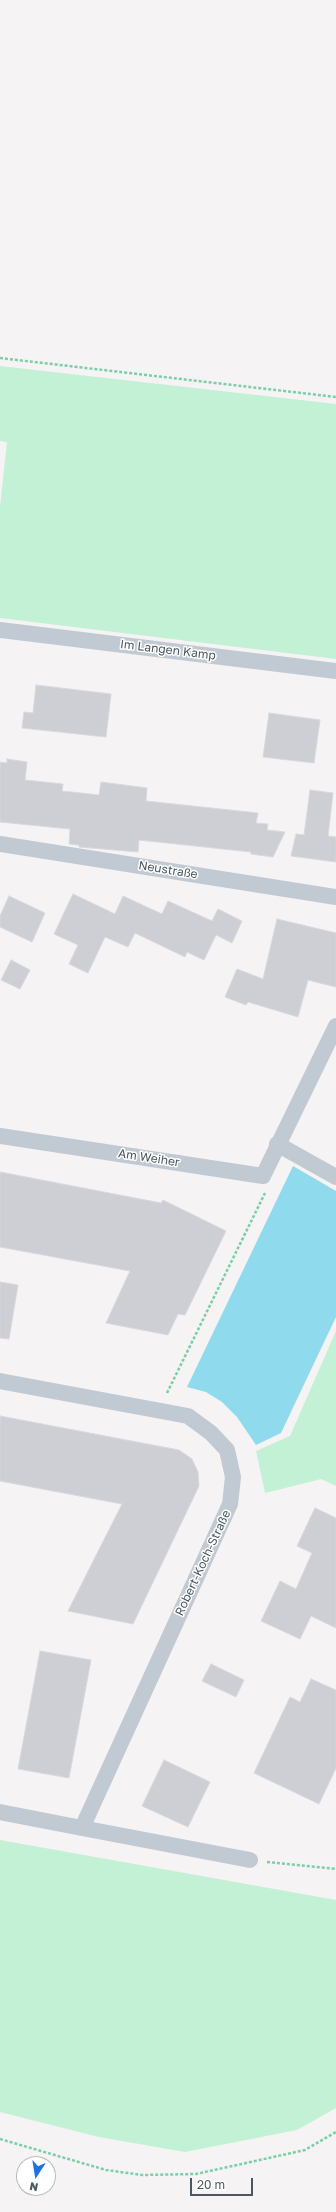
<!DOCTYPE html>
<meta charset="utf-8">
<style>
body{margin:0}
#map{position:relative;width:336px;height:2212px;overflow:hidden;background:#f5f3f3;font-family:"Golos Text",sans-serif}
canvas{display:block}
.north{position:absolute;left:16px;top:2156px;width:40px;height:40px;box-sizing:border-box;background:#fff;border:1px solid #b7bbc0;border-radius:50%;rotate:192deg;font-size:11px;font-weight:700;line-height:16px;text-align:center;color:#4a5661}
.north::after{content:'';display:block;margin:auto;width:14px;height:18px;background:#1a73e8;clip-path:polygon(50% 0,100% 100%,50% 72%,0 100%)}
.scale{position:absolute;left:190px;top:2178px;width:63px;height:18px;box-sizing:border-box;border:2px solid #4a5661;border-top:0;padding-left:5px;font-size:12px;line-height:14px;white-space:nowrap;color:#4a5661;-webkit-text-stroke:3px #fff;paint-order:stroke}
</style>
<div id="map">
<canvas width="336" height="2212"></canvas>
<div class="north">N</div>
<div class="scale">20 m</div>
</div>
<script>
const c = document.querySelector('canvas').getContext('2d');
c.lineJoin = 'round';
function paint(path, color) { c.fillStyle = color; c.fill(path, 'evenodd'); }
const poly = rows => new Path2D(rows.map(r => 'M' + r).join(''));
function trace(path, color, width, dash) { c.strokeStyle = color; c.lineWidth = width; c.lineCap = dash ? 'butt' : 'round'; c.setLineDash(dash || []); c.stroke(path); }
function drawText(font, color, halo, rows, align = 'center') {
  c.font = font + ' "Golos Text",sans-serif'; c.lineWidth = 3; c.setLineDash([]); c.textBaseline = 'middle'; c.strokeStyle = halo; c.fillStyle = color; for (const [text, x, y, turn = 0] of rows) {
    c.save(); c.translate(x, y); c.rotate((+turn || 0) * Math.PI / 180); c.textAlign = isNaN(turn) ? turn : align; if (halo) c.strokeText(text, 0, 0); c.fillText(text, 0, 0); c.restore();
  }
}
paint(poly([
 [0,366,336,404,336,659,0,618,0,507,7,442,0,441],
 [336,1331,336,1486,321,1479,265,1493,256,1451,290,1436],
 [0,1840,336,1900,336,2108,297,2130,185,2152,99,2137,0,2112]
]), '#c3f1d5');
paint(poly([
 [293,1166,336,1191,336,1317,281,1433,256,1445,237,1417,222,1402,206,1392,187,1387]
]), '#90daee');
const building = poly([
 [36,685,111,694,106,737,22,728,24,712,33,713,36,685],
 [269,713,320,720,314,763,263,757,269,713],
 [7,759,27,762,25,780,63,784,62,791,99,795,101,782,147,788,146,801,258,813,256,823,268,824,267,830,285,832,273,857,251,854,251,852,139,840,138,852,79,847,79,845,69,844,70,829,0,822,0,762,7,763,7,759],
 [310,790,333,793,328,836,336,837,336,862,291,856,296,834,304,835,310,790],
 [73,894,115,914,123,896,162,914,168,901,212,921,218,909,242,921,232,943,216,935,204,960,187,952,185,957,135,933,128,947,105,937,88,973,69,964,78,945,54,934,73,894],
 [9,896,45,913,32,942,0,927,0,916,9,896],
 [277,919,336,933,336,987,308,980,298,1017,248,1002,246,1005,225,997,237,969,263,979,277,919],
 [11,960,30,970,20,989,1,980,11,960],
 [0,1172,161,1203,163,1200,226,1231,185,1315,178,1314,168,1335,106,1323,130,1271,0,1247,0,1172],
 [0,1282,18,1285,9,1339,0,1338,0,1282],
 [0,1416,179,1450,192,1459,198,1472,199,1486,133,1624,68,1611,122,1504,0,1481,0,1416],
 [315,1508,336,1518,336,1628,311,1616,300,1639,261,1621,280,1581,296,1589,312,1553,297,1546,315,1508],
 [40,1651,91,1660,69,1778,18,1769,40,1651],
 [211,1664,244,1680,236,1697,202,1681,211,1664],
 [311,1679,336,1690,336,1768,319,1804,254,1773,290,1697,300,1702,311,1679],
 [164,1760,210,1782,188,1827,142,1806,164,1760]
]);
paint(building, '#cdcfd5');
trace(building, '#d7d9de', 1);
trace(poly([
 [0,358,336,397],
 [167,1393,265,1193],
 [267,1862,336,1869],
 [0,2139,106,2170,142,2175,196,2174,305,2150,336,2132]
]), '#7ad0a6', 2.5, [3, 2]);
trace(poly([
 [0,630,336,671],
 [0,844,336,897],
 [0,1136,263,1176,336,1026],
 [277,1144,336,1177],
 [0,1381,188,1416,211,1433,227,1450,233,1477,230,1504,82,1828,0,1812],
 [82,1828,250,1860]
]), '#c1cad2', 16);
drawText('12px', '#4a5661', '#fff', [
 ["Im Langen Kamp",168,650,7],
 ["Neustraße",168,870,9],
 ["Am Weiher",149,1158,9],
 ["Robert-Koch-Straße",203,1563,-65]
]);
</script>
